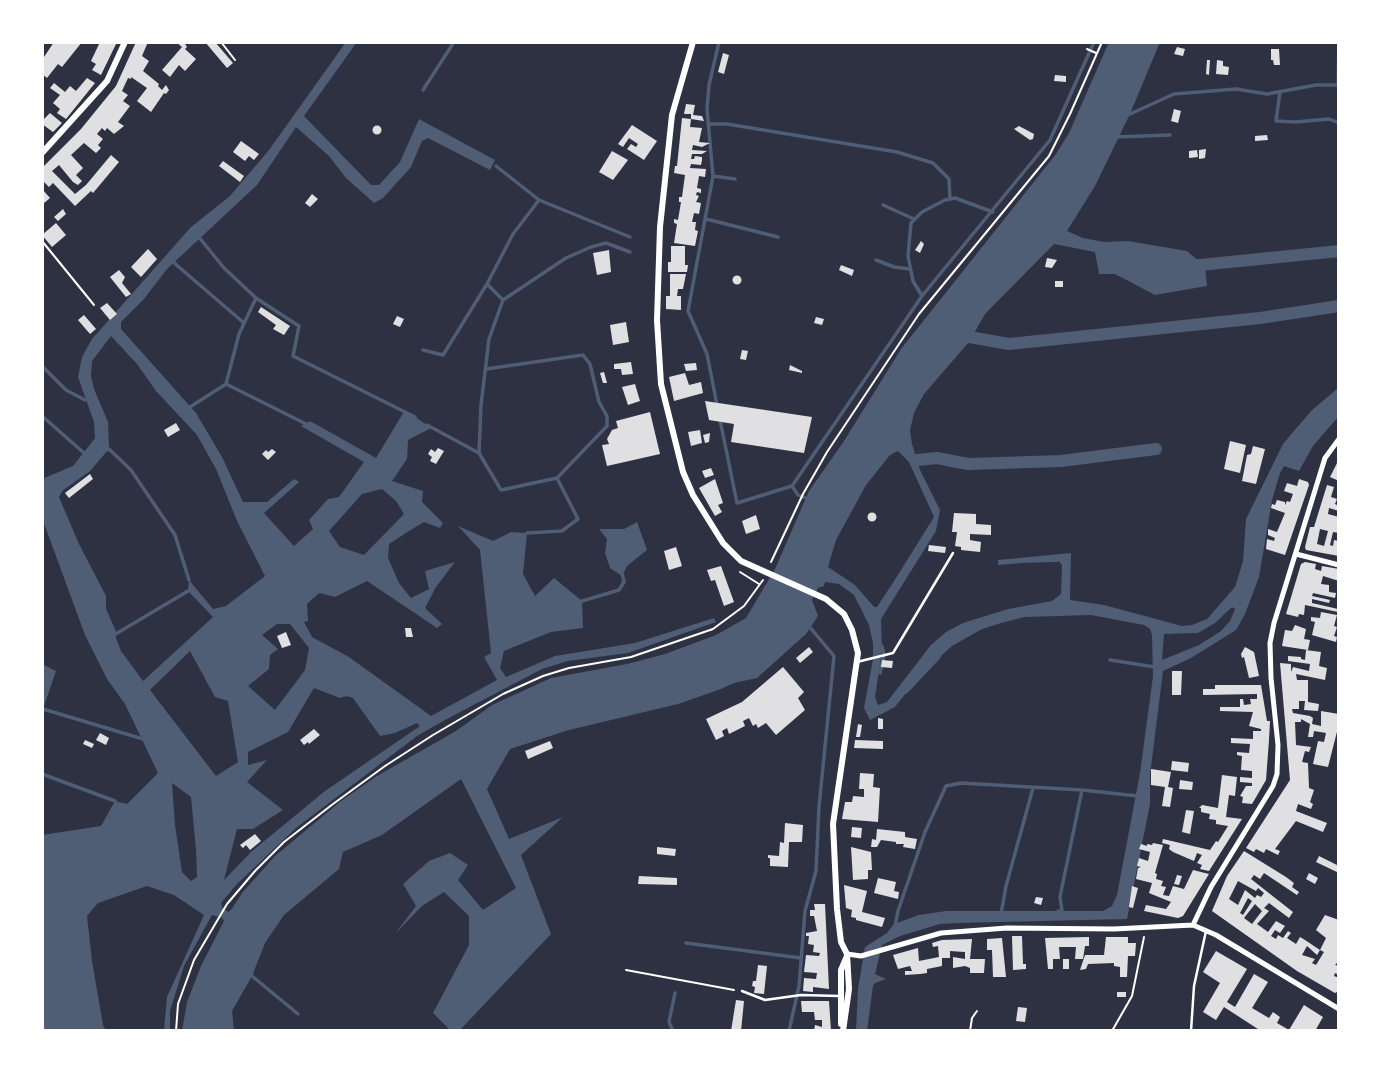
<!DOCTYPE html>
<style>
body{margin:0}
#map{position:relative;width:1381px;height:1073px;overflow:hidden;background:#2d3142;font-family:Raleway,sans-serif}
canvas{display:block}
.frame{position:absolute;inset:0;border:44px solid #fff;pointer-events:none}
</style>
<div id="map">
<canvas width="1381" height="1073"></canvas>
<div class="frame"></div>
</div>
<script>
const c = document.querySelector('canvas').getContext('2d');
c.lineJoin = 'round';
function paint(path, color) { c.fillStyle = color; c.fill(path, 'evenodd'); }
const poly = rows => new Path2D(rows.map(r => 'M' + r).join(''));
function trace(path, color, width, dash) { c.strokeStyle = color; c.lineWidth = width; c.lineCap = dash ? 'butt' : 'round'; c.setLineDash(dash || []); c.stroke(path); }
paint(poly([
 [346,42,357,42,304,116,371,185,379,185,400,162,419,119,495,160,490,170,428,138,422,141,411,167,383,198,374,203,346,178,329,156,296,127,257,185,167,269,144,299,121,322,121,329,196,413,222,457,243,502,267,502,294,479,299,482,264,513,294,546,313,529,309,520,328,499,339,497,364,462,301,426,310,421,376,458,405,410,431,428,408,440,407,459,392,481,423,491,422,502,443,523,440,528,424,522,409,531,389,544,388,558,399,583,411,598,429,589,425,571,455,562,436,587,425,608,442,624,437,628,367,581,335,597,319,593,307,604,308,621,304,622,312,637,349,657,431,716,497,680,484,657,491,653,480,550,458,526,493,541,511,532,527,533,523,574,535,596,554,578,582,601,583,628,551,632,504,651,500,668,506,677,555,656,635,643,714,618,716,622,628,653,568,661,542,669,445,720,417,736,296,828,237,884,221,903,222,907,228,912,231,910,242,893,275,856,341,801,377,776,456,731,492,705,551,678,627,664,665,654,716,635,746,618,775,569,809,491,844,441,901,349,1056,154,1069,133,1109,42,1160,42,1130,114,1095,186,1067,231,1083,238,1104,242,1128,241,1187,251,1205,266,1207,286,1155,295,1115,274,1099,274,1095,252,1054,244,985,314,969,342,924,394,914,413,910,430,912,444,920,470,940,510,936,531,881,619,882,650,875,697,878,705,887,702,931,645,946,632,963,623,1008,609,1052,601,1061,594,1062,565,1058,560,998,565,998,560,1071,553,1070,600,1104,605,1182,626,1192,625,1207,619,1235,587,1243,561,1246,519,1283,444,1311,411,1339,387,1339,416,1313,446,1299,471,1284,466,1280,473,1272,500,1259,577,1245,614,1236,630,1191,658,1163,671,1150,775,1150,804,1127,919,958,923,940,924,900,936,882,945,875,974,886,979,875,983,873,986,867,1031,856,1031,858,989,865,947,887,933,894,924,919,915,946,911,1103,911,1112,906,1117,895,1140,773,1153,676,1152,635,1150,629,1144,625,1091,615,1025,617,1001,623,982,629,952,646,921,674,895,707,870,720,864,708,873,659,873,643,869,625,854,595,839,584,825,582,824,586,818,588,812,600,818,616,806,634,757,678,734,683,721,689,678,704,569,730,510,749,487,789,509,839,563,817,521,855,551,934,459,1031,451,1031,433,1013,469,945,469,916,444,892,422,906,395,934,416,906,403,884,429,861,450,853,468,865,458,880,483,910,516,888,461,779,382,835,343,852,339,869,284,915,265,943,252,976,232,1011,234,1031,182,1031,187,1002,201,966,224,921,222,918,212,915,184,966,170,1011,170,1031,164,1031,167,997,204,915,174,895,147,886,98,903,87,916,92,961,103,1025,106,1031,42,1031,42,835,101,826,115,801,127,804,158,773,125,704,107,679,85,635,42,518,42,479,73,466,95,438,94,422,78,377,82,357,92,339,191,227,230,196,246,177,269,150],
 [111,336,137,364,156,391,197,435,216,469,237,521,265,576,226,606,213,609,189,580,188,591,213,617,143,681,121,651,115,635,117,634,115,629,106,609,106,596,79,544,59,497,62,491,90,471,109,449,108,422,94,389,91,376,92,361],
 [898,451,909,462,934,517,896,578,877,607,874,607,855,585,828,567,836,540,866,485,890,455],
 [382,489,396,501,404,514,364,555,340,547,329,531,362,494],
 [1232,607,1235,609,1230,621,1221,631,1199,645,1162,660,1164,634,1198,633,1215,623],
 [277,624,290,624,309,648,305,670,275,710,248,686,269,669,270,655,278,649,262,635],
 [190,651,215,697,228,701,238,762,216,776,150,690],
 [314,688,340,698,347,696,353,698,380,736,395,733,417,723,420,726,325,791,251,852,224,880,237,829,253,829,283,810,247,782,267,760,248,765,248,752,288,732],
 [172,783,191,797,196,850,197,877,191,881,182,872,175,825],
 [637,522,647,550,627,566,622,576,610,568,605,553,607,539,599,529,624,529],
 [42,664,56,671,43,709,42,709]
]), '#4f5d75');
trace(poly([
 [1338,85,1339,45],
 [423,90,454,42],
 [1280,92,1276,121,1295,122,1329,119,1339,123],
 [1130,114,1174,94,1236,89,1267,94,1316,85,1339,85],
 [709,124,727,124,897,152,933,163,949,179,950,199],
 [1116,137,1170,135],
 [496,166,539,200,630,237],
 [713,176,735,179],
 [539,200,513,234,487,284,503,300,489,339,481,405,479,453,501,490,557,478],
 [883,205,914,219],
 [706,219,778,237],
 [198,236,224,268,256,298,299,326,293,356,415,417],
 [876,260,894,267,910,269],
 [173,262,244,323],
 [922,296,913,281,908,256,911,223,922,212,945,200,955,198,993,212],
 [503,300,566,258,591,247,606,243,630,252],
 [423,350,443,355,487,284],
 [42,366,66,390,85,400],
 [486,369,583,355,590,364,599,402,607,416,607,426,557,478,578,519,562,531,527,533],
 [226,384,306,424],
 [717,405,707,354,688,311,713,176,707,109,709,85,719,42],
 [190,407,226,384,239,334,256,298],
 [42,416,84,453],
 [720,420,737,503,792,486,798,495,808,499],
 [427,425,479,453],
 [106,450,109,449,131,470,175,535,189,580],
 [792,486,922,296,1050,140,1094,42],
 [1029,561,1060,560],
 [582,601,619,590,624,582,622,573],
 [114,635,188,591],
 [1110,660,1155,667],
 [880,673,884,655,882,646],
 [906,692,939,657],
 [43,709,143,739],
 [42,774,115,801],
 [1001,914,1006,886,1033,788],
 [1057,914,1058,911,1062,911,1060,897,1082,790],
 [895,926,898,911,925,832,946,786,961,783,1082,790,1138,796],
 [686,943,801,958],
 [252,976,298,1014],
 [673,1031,669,1022,675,993],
 [789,1031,799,986,805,911,816,871,819,807,834,656,808,625]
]), '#4f5d75', 3.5);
trace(poly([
 [1190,266,1339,251],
 [958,335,1009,344,1260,318,1339,306],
 [917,460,937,458,968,464,1061,461,1156,449]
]), '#4f5d75', 12);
paint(poly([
 [54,42,82,42,62,67,58,64,47,78,42,74,42,60],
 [100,42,117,42,101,75,92,70,96,64,91,61],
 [136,42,148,42,142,56,149,61,143,71,159,84,158,86,162,90,166,85,169,90,166,94,164,93,151,112,137,101,147,88,131,77,131,79,128,78,122,91,128,95,123,101,130,106,118,122,124,126,114,134,107,128,105,131,102,128,97,134,103,139,98,145,101,148,96,153,84,143,71,155,83,168,76,175,82,181,78,185,73,182,59,165,52,171,75,194,86,185,111,155,119,162,93,193,91,191,75,206,53,183,49,187,42,180,42,168,81,129,116,86],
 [176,42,187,42,185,44,187,47,185,49,196,59,185,71,179,65,170,77,162,70,182,47],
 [205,42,215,42,233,63,227,68],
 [1177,47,1185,49,1183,56,1174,54],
 [1271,49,1279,49,1280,65,1274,65,1273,60,1271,60],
 [723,53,729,55,724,74,718,72],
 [1207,60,1210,60,1209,75,1206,74],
 [1217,60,1223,61,1223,66,1229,67,1228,75,1216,74],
 [1055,75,1066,76,1066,82,1054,81],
 [87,78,95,83,66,119,57,113,60,109,53,103,60,95,50,88,54,83,65,92,70,86,76,91],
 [686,104,695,105,693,115,702,116,704,121,691,119,691,114,684,114],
 [1174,109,1181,111,1178,123,1171,121],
 [50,113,62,123,53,132,42,124,42,121],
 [682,118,691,119,690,127,702,128,699,142,710,143,702,147,693,145,692,150,707,151,702,154,692,154,691,159,694,159,695,156,702,157,702,160,701,165,691,164,690,168,706,169,705,177,699,176,697,188,701,189,701,193,697,192,696,195,699,196,696,202,701,203,699,214,694,213,692,222,696,222,695,230,698,231,695,246,674,243,677,224,674,223,674,219,678,220,681,202,679,202,679,197,682,197,685,175,674,173,675,166,677,166],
 [632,125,657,141,644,160,627,149,631,144,636,147,638,144,629,138,623,147,618,144],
 '372.5 130a4.5 4.5 0 1 1 9 0a4.5 4.5 0 1 1-9 0Z',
 [1019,126,1034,134,1033,139,1030,140,1014,129],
 [1267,135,1268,140,1255,141,1255,136],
 [241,141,259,154,254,160,249,156,245,161,233,152],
 [1206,149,1205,158,1199,159,1199,150],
 [1197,150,1198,157,1189,158,1189,151],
 [612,151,628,160,613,180,599,172],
 [223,161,244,176,240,182,219,166],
 [42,189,50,198,43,204,42,203],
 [312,194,318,199,310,207,305,203],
 [63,209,66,214,58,221,54,217],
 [56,223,66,235,52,247,42,235],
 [921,241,924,244,920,253,915,250],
 [671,246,685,246,685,265,688,265,687,272,668,272,668,262,671,262],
 [148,249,157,259,141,277,131,267],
 [609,250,611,272,597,275,593,253],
 [1047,258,1057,260,1052,268,1045,267],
 [841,265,854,270,852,276,839,270],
 [119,270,125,277,122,283,131,294,126,297,110,277],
 [670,274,686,274,683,289,678,289,677,296,681,296,681,310,666,309,666,296,670,296],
 '732.5 280a4.5 4.5 0 1 1 9 0a4.5 4.5 0 1 1-9 0Z',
 [1055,281,1063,281,1063,287,1055,287],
 [107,303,117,314,110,320,100,308],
 [261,307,290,326,284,335,273,329,276,325,258,312],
 [84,315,96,329,90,334,78,320],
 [397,316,404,319,400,327,393,324],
 [816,317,824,319,822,325,814,323],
 [626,322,629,342,613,345,610,325],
 [742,350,748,351,746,360,740,359],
 [631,362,633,374,622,375,621,369,614,369,614,364],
 [696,363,697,370,686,371,684,364],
 [790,365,802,371,802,373,789,370],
 [604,372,607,383,603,383,600,373],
 [685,373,689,385,701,382,703,393,674,401,669,377],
 [635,384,640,401,628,405,622,387],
 [705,401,812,417,804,453,731,442,734,424,709,420],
 [650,412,660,454,607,466,602,445,609,444,607,439,612,430,618,428,616,421],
 [176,423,180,430,168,437,164,430],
 [700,430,702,443,691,446,688,432],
 [710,433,709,442,705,443,703,435],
 [1230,441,1246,445,1240,473,1224,469],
 [1253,446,1265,449,1256,484,1242,481,1247,455,1251,454],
 [438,448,444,451,436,464,430,461,432,457,428,454,431,449,435,452],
 [272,449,276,452,268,460,262,454,266,450,268,452],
 [1337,463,1339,464,1339,481,1330,477],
 [711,468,714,475,705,478,702,471],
 [90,474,93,479,69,498,65,493],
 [715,479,723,503,718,505,722,512,715,516,699,488],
 [1299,479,1308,482,1309,485,1285,555,1266,549,1267,539,1274,541,1275,538,1268,535,1268,529,1277,532,1285,513,1271,508,1272,504,1275,505,1277,500,1285,502,1285,505,1287,501,1290,502,1293,494,1284,491,1287,483,1297,486],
 [1327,485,1334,487,1331,497,1337,499,1335,504,1339,506,1339,511,1329,508,1328,514,1339,517,1339,533,1333,532,1330,545,1333,546,1334,540,1339,541,1339,556,1306,550,1305,547,1310,527,1314,527],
 [1320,529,1328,531,1324,546,1317,544],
 '867.5 517a4.5 4.5 0 1 1 9 0a4.5 4.5 0 1 1-9 0Z',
 [954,513,976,514,976,524,991,525,991,535,970,534,970,540,981,542,980,552,961,550,961,547,955,546,957,532,952,532],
 [756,515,760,529,746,534,742,521],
 [929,545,946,547,945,553,928,551],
 [676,547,682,566,669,570,664,551],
 [1305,562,1316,564,1315,569,1321,571,1322,566,1339,569,1339,581,1323,576,1321,584,1329,585,1329,592,1336,593,1335,598,1313,593,1312,596,1330,600,1329,603,1312,599,1312,603,1338,609,1338,612,1305,605,1304,615,1299,614,1298,617,1286,614,1301,564],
 [721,566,734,602,724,606,715,580,711,581,707,570],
 [1321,612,1337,615,1334,626,1337,627,1334,636,1337,637,1336,642,1312,635,1315,622,1311,621,1311,617,1320,618],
 [1295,625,1306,629,1304,639,1310,640,1308,650,1282,646,1285,630,1292,631],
 [405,628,411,628,413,637,406,637],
 [286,632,291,645,282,648,277,636],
 [809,647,813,652,800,663,796,658],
 [1245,647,1254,652,1259,676,1249,678,1244,657,1242,658,1241,654],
 [1306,650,1321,652,1319,666,1327,668,1325,680,1296,674,1297,680,1308,680,1308,702,1319,704,1318,711,1304,710,1305,701,1299,701,1299,709,1292,709,1293,713,1310,716,1313,718,1312,724,1321,726,1321,711,1339,714,1339,724,1328,767,1313,764,1318,741,1324,742,1326,733,1314,731,1313,737,1308,737,1310,724,1301,719,1301,722,1295,722,1296,745,1311,747,1309,752,1305,751,1302,762,1308,763,1309,788,1314,790,1310,802,1313,804,1311,809,1298,804,1296,811,1327,823,1323,832,1296,821,1275,849,1280,851,1278,855,1266,849,1264,853,1256,849,1254,852,1246,848,1290,780,1280,663,1291,664,1291,672,1293,667,1309,671,1310,664,1288,661,1288,656,1301,657,1301,659,1305,660],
 [882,660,893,661,892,668,881,667],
 [783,667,804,692,798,698,805,710,776,735,766,723,758,728,756,724,753,726,749,718,743,721,745,726,729,734,727,728,722,731,724,736,716,740,706,719,742,702],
 [1172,671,1182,671,1181,695,1172,695],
 [1215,685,1261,685,1267,721,1270,721,1269,740,1266,780,1252,804,1242,803,1243,797,1240,796,1246,786,1252,786,1252,783,1240,782,1240,777,1252,778,1252,771,1241,770,1242,756,1237,755,1237,752,1249,753,1250,744,1231,743,1231,738,1253,739,1253,731,1261,731,1261,729,1249,726,1253,712,1220,711,1220,707,1240,707,1240,699,1243,699,1244,705,1251,704,1250,699,1257,699,1257,694,1203,695,1203,689,1215,689],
 [878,718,883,719,883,729,878,729],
 [858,724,862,725,860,737,856,737],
 [314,729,320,735,309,744,308,742,304,745,300,740],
 [100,733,109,738,106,745,96,740],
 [85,740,94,744,92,748,83,744],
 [855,740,883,741,883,749,854,748],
 [550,741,553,748,528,759,525,751],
 [1172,761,1189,763,1188,772,1171,770],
 [1151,769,1171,772,1168,787,1173,788,1170,807,1162,806,1165,787,1151,785],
 [860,773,874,774,873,787,880,788,878,822,842,819,845,802,852,802,853,796,864,797,864,789,859,789],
 [1222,775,1237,777,1235,796,1229,795,1226,817,1242,819,1209,871,1200,869,1202,865,1197,863,1202,855,1197,853,1194,861,1173,852,1169,849,1170,845,1162,843,1163,839,1210,850,1216,841,1218,842,1228,826,1216,824,1216,820,1209,819,1210,814,1201,812,1201,808,1199,808,1202,805,1218,808],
 [1180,780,1193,782,1192,790,1179,789],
 [1186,810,1194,811,1190,834,1182,832],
 [785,823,803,825,802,842,789,842,788,867,770,866,770,858,768,858,768,855,779,856,780,842,784,843],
 [852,827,862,828,861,838,851,837],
 [877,829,905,832,905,837,917,839,915,849,903,847,904,844,896,844,896,842,881,840,877,847,871,847,872,839,876,840],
 [255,834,261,841,250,850,246,845,243,848,240,845],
 [1153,843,1163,845,1155,873,1157,874,1156,879,1163,881,1161,886,1166,887,1163,895,1169,896,1173,886,1184,889,1193,870,1209,874,1183,916,1178,918,1144,911,1146,905,1166,909,1171,902,1149,893,1152,883,1136,879,1138,868,1141,867,1137,866,1139,858,1148,861,1150,852,1139,849,1141,844,1147,846,1147,844,1152,845],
 [657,847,676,849,675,856,657,854],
 [851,847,871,852,872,870,868,870,868,879,853,880],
 [1244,851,1286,877,1294,883,1292,887,1299,892,1297,895,1264,873,1260,879,1254,875,1251,879,1293,912,1289,918,1269,903,1264,908,1269,911,1257,924,1268,932,1276,921,1285,926,1280,933,1275,930,1271,936,1276,939,1278,935,1283,938,1288,931,1291,933,1287,938,1296,944,1300,937,1305,940,1320,950,1317,955,1307,946,1302,955,1315,959,1312,963,1316,965,1324,952,1320,950,1326,938,1316,930,1325,915,1339,920,1339,961,1335,965,1339,966,1339,975,1335,973,1334,976,1339,978,1339,991,1335,993,1297,971,1212,911,1227,876],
 [1238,881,1256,891,1258,888,1264,893,1261,897,1257,895,1255,898,1245,890,1238,905,1229,899],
 [1248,898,1252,901,1243,915,1240,913],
 [1255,904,1262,911,1252,924,1244,918],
 [1319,856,1339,866,1339,873,1316,862],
 [1309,873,1318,878,1315,884,1306,879],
 [1177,875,1182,876,1179,885,1174,884],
 [639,876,677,878,677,885,638,884],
 [878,878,896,882,894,891,899,892,898,899,874,893],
 [844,885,867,891,862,912,885,918,882,927,856,920,856,918,851,917,852,910,846,908],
 [1132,886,1138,888,1133,908,1129,907],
 [1036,897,1043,898,1041,905,1034,903],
 [814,904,825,904,829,989,813,987,813,992,803,991,804,978,816,979,817,973,804,972,806,955,819,956,820,953,813,952,814,945,808,944,809,936,806,936,806,933,817,931,814,916,810,916,810,910,815,910],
 [1012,936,1022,936,1023,964,1026,964,1026,969,1013,970],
 [1089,937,1089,946,1085,946,1083,959,1075,959,1076,947,1059,947,1060,959,1053,959,1053,969,1048,969,1045,938],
 [1106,937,1128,937,1128,943,1136,943,1135,956,1128,956,1127,977,1120,977,1120,967,1114,966,1114,963,1088,964,1086,969,1080,970,1085,955,1104,955],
 [1002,938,1006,977,993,977,992,950,987,950,987,939],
 [972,939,970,959,985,959,984,973,970,973,970,968,965,966,953,968,953,957,965,959,965,952,950,951,950,958,942,958,942,966,927,969,927,973,920,974,905,975,905,971,912,971,910,966,898,969,893,955,918,948,919,961,939,957,938,946,933,947,932,943,942,940],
 [1216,951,1247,969,1227,1002,1235,1007,1254,974,1268,982,1252,1008,1269,1018,1273,1012,1280,1017,1277,1023,1289,1030,1304,1005,1323,1017,1315,1031,1261,1031,1224,1007,1216,1020,1203,1012,1220,983,1203,972],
 [1063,959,1069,959,1069,969,1063,969],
 [758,965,767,966,764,994,754,993,755,987,752,986,753,981,756,981],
 [1117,992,1126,992,1126,997,1117,997],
 [736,1000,744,1001,741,1031,731,1031],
 [801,1001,829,1001,831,1031,814,1031,815,1025,822,1027,822,1020,815,1020,814,1012,802,1012],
 [1018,1007,1027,1008,1025,1022,1016,1021]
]), '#e0e0e3');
trace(poly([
 [221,42,235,60],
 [1087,49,1096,53],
 [42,241,94,305],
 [771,562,803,494,827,452,919,314,1049,156,1070,114,1102,42],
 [740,572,759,584],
 [626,970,734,990],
 [176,1031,178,1004,194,960,227,904,255,871,284,842,333,804,385,766,433,735,503,694,543,676,569,668,631,657,713,629,744,606,763,580],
 [970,1031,972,1018,977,1011],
 [1112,1031,1132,996,1144,937]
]), '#fff', 2);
trace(poly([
 [857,662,893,653,953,553],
 [742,991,765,1000,801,995,839,996],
 [1191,1031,1194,986,1206,931]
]), '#fff', 2.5);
trace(poly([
 [1296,554,1339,565],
 [1193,925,1211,887,1273,786,1277,774,1278,745,1271,678,1270,643,1274,623,1325,458,1339,439],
 [847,954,861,956,941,933,1007,928,1114,929,1193,925,1216,935,1339,1009]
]), '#fff', 5);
trace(poly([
 [693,42,672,115,660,227,657,320,661,384,683,472,693,495,723,543,741,561,826,599,844,614,852,630,858,653,833,824,837,909,841,942,847,954,849,989,843,1031],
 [42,153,107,81,125,42],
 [841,1024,841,970,847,956]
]), '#fff', 6);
</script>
